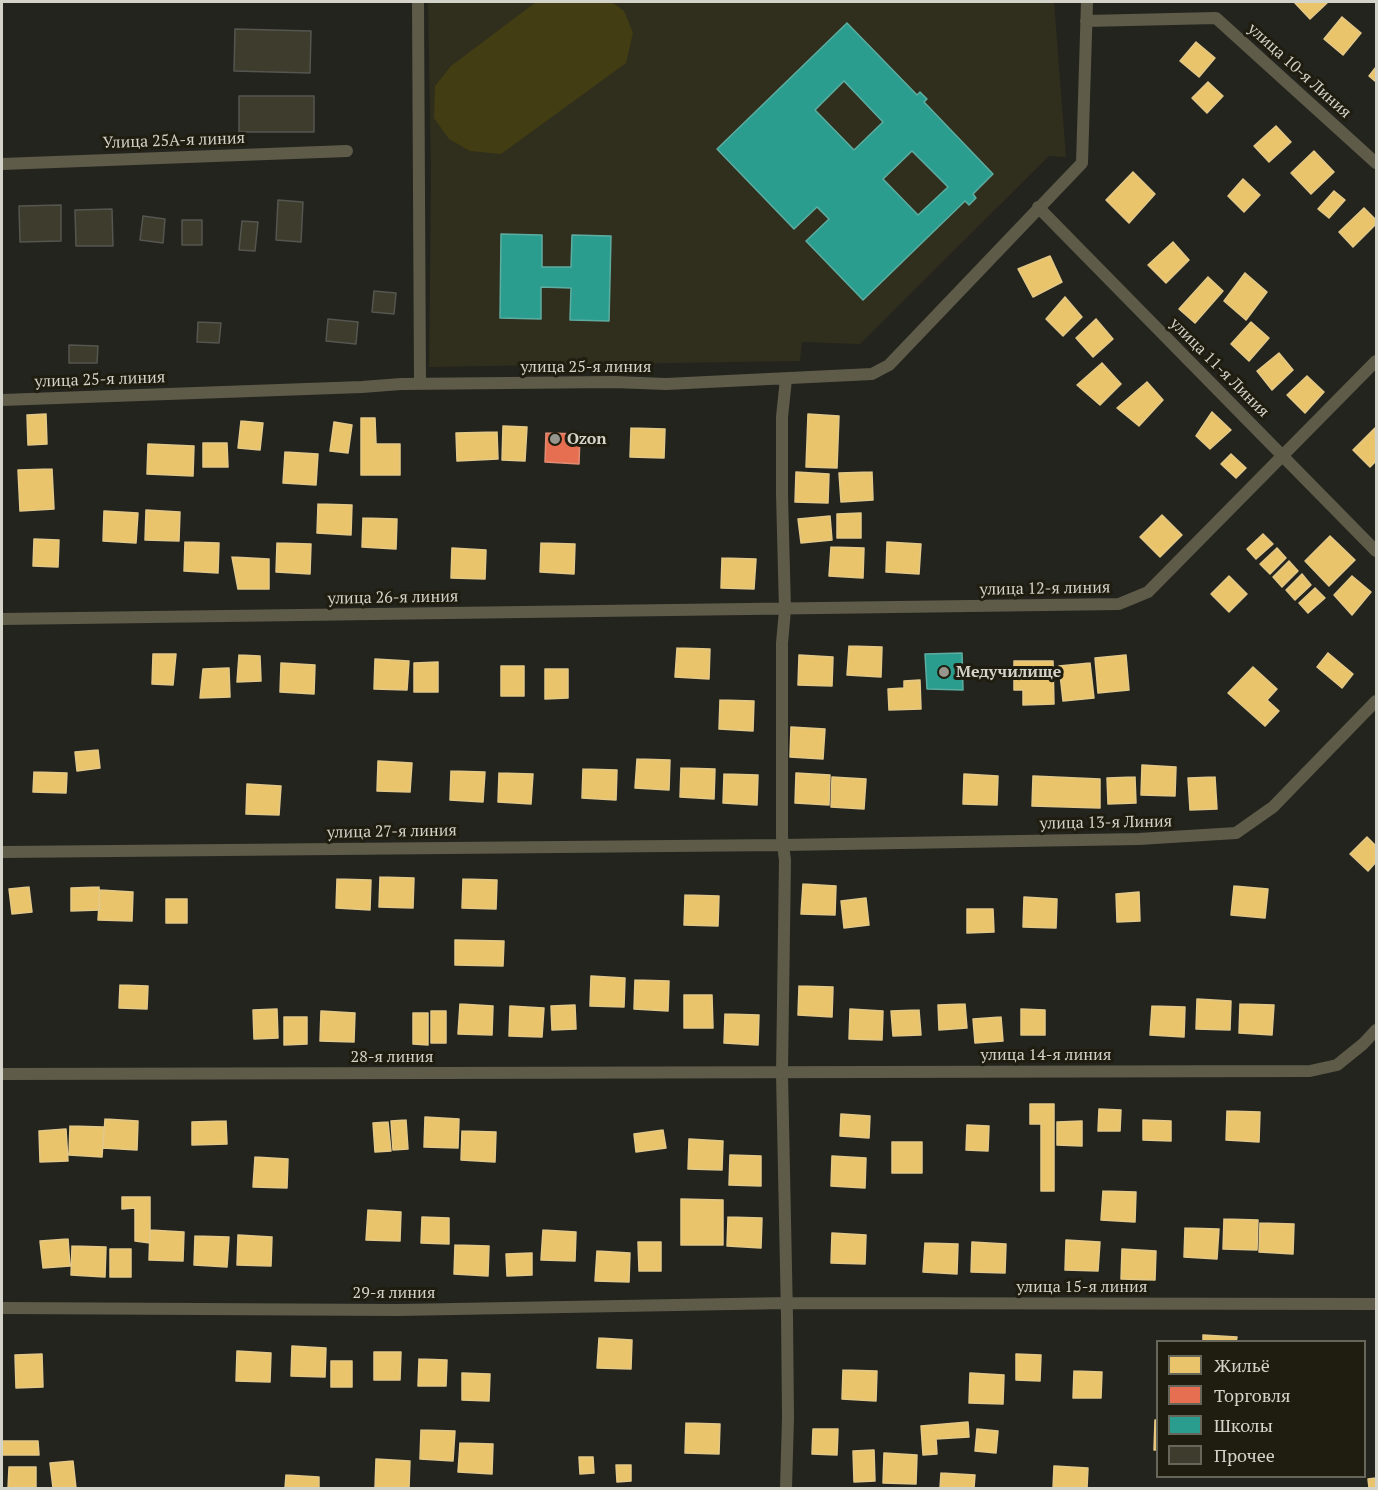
<!DOCTYPE html>
<meta charset="utf-8">
<style>
body{margin:0}
#map{position:relative;width:1378px;height:1490px;overflow:hidden;background:#24241e;font-family:"PT Serif",serif}
canvas{display:block}
.frame{position:absolute;inset:0;border:3px solid #d4d3ca;pointer-events:none}
.legend{position:absolute;left:1156px;top:1340px;width:210px;height:138px;box-sizing:border-box;background:#1f1d10;border:2px solid #67665a;margin:0;padding:8px 10px;list-style:none;font-size:18px;color:#d4d3ca}
.legend li{display:flex;align-items:center;gap:12px;height:30px}
.legend b{width:30px;border:2px solid #67665a}
</style>
<div id="map">
<canvas width="1378" height="1490"></canvas>
<div class="frame"></div>
<ul class="legend">
<li><b style="height:16px;background:#e9c46a"></b>Жильё</li>
<li><b style="height:16px;background:#e76f51"></b>Торговля</li>
<li><b style="height:16px;background:#2a9d8f"></b>Школы</li>
<li><b style="height:16px;background:#3e3c2c"></b>Прочее</li>
</ul>
</div>
<script>
const c = document.querySelector('canvas').getContext('2d');
c.lineJoin = 'round';
function paint(path, color) { c.fillStyle = color; c.fill(path, 'evenodd'); }
const poly = rows => new Path2D(rows.map(r => 'M' + r).join(''));
function trace(path, color, width, dash) { c.strokeStyle = color; c.lineWidth = width; c.lineCap = dash ? 'butt' : 'round'; c.setLineDash(dash || []); c.stroke(path); }
function drawText(font, color, halo, rows, align = 'center') {
  c.font = font + ' "PT Serif",serif'; c.lineWidth = 6; c.setLineDash([]); c.textBaseline = 'middle'; c.strokeStyle = halo; c.fillStyle = color; for (const [text, x, y, turn = 0] of rows) {
    c.save(); c.translate(x, y); c.rotate((+turn || 0) * Math.PI / 180); c.textAlign = isNaN(turn) ? turn : align; if (halo) c.strokeText(text, 0, 0); c.fillText(text, 0, 0); c.restore();
  }
}
paint(poly([
 [428,2,1054,2,1066,157,1049,156,860,344,802,342,800,361,429,367,431,173]
]), '#302e1c');
paint(poly([
 [536,2,612,2,624,11,633,33,626,63,501,154,470,151,449,139,434,118,435,86,451,66]
]), '#423d13');
const homes = poly([
 [1294,2,1325,2,1327,3,1310,19,1294,2],
 [1342,17,1361,33,1343,55,1324,39,1342,17],
 [1196,42,1215,58,1199,77,1180,61,1196,42],
 [1376,67,1376,82,1369,76,1376,67],
 [1208,82,1223,96,1207,113,1192,98,1208,82],
 [1276,126,1291,142,1269,162,1254,146,1276,126],
 [1314,151,1334,172,1311,194,1291,173,1314,151],
 [1133,172,1155,194,1129,223,1106,200,1133,172],
 [1243,179,1260,195,1244,212,1228,196,1243,179],
 [1334,191,1345,200,1329,218,1318,209,1334,191],
 [1364,208,1376,220,1376,224,1353,247,1339,232,1364,208],
 [1173,242,1189,260,1166,283,1148,265,1173,242],
 [1050,256,1062,282,1033,297,1018,269,1050,256],
 [1245,273,1267,292,1246,320,1224,301,1245,273],
 [1208,277,1223,291,1195,323,1179,309,1208,277],
 [1065,297,1082,317,1063,336,1046,319,1065,297],
 [1096,319,1113,339,1093,357,1076,338,1096,319],
 [1251,322,1269,338,1249,361,1231,344,1251,322],
 [1279,353,1293,370,1272,390,1257,371,1279,353],
 [1102,363,1121,384,1100,405,1077,385,1102,363],
 [1307,376,1324,392,1305,413,1287,395,1307,376],
 [1147,382,1163,400,1139,426,1117,408,1147,382],
 [1212,412,1231,430,1210,449,1196,436,1212,412],
 [46,414,47,444,28,445,27,415,46,414],
 [808,414,839,416,837,468,806,467,808,414],
 [361,418,375,418,376,444,400,444,400,475,361,475,361,418],
 [241,421,263,423,260,450,238,448,241,421],
 [334,422,352,425,348,453,330,451,334,422],
 [503,426,527,427,525,461,502,460,503,426],
 [631,428,665,429,664,458,630,457,631,428],
 [1375,428,1376,461,1370,467,1353,450,1375,428],
 [497,432,498,459,457,461,456,433,497,432],
 [203,443,227,443,228,467,203,467,203,443],
 [148,444,194,446,193,476,147,474,148,444],
 [285,452,318,454,316,485,283,483,285,452],
 [1231,454,1246,468,1236,478,1221,464,1231,454],
 [52,469,54,509,20,511,18,470,52,469],
 [796,472,829,474,828,503,795,502,796,472],
 [872,472,873,500,841,502,839,473,872,472],
 [318,504,352,505,351,535,317,533,318,504],
 [146,510,180,512,179,541,145,540,146,510],
 [104,511,138,513,136,543,103,541,104,511],
 [861,513,861,538,837,538,837,514,861,513],
 [1162,515,1182,535,1160,557,1140,537,1162,515],
 [830,516,832,540,801,543,798,519,830,516],
 [363,518,397,519,396,549,362,547,363,518],
 [1263,534,1273,544,1256,559,1247,549,1263,534],
 [1330,536,1355,560,1329,586,1305,561,1330,536],
 [34,539,59,540,58,567,33,566,34,539],
 [185,542,219,543,218,573,184,571,185,542],
 [887,542,921,544,919,574,886,572,887,542],
 [277,543,311,544,310,574,276,572,277,543],
 [541,543,575,544,574,574,540,572,541,543],
 [831,547,864,548,863,578,829,576,831,547],
 [452,548,486,550,485,579,451,578,452,548],
 [1277,548,1286,558,1270,574,1260,564,1277,548],
 [232,557,269,559,269,589,238,589,232,557],
 [722,558,756,559,754,589,721,588,722,558],
 [1289,561,1298,571,1282,587,1273,577,1289,561],
 [1302,574,1311,585,1295,600,1286,590,1302,574],
 [1229,576,1247,594,1229,612,1211,594,1229,576],
 [1352,576,1371,592,1352,615,1334,595,1352,576],
 [1315,588,1325,598,1308,613,1299,603,1315,588],
 [849,646,882,647,881,677,847,675,849,646],
 [677,648,710,649,709,679,675,677,677,648],
 [1328,653,1353,674,1342,688,1317,667,1328,653],
 [153,654,176,654,173,685,152,684,153,654],
 [239,655,260,656,261,681,237,682,239,655],
 [799,655,833,657,832,686,798,685,799,655],
 [1126,655,1129,690,1098,693,1095,658,1126,655],
 [375,659,409,661,407,690,374,689,375,659],
 [1014,661,1053,661,1054,704,1023,705,1023,690,1014,690,1014,661],
 [438,662,438,692,414,692,414,663,438,662],
 [281,663,315,665,314,694,280,692,281,663],
 [1090,663,1094,698,1063,701,1059,666,1090,663],
 [501,666,524,666,524,696,501,696,501,666],
 [1253,667,1277,689,1267,700,1279,711,1265,726,1228,693,1253,667],
 [229,668,230,697,200,698,203,669,229,668],
 [545,669,568,669,568,698,545,699,545,669],
 [920,680,921,709,889,710,888,689,904,688,904,681,920,680],
 [720,700,754,701,753,731,719,729,720,700],
 [791,727,825,729,823,759,790,757,791,727],
 [98,750,100,768,77,771,75,752,98,750],
 [637,759,670,760,669,790,635,788,637,759],
 [378,761,412,763,410,792,377,791,378,761],
 [1142,765,1176,767,1175,796,1141,795,1142,765],
 [681,768,715,769,714,799,680,797,681,768],
 [583,769,617,770,616,800,582,798,583,769],
 [451,771,485,772,483,802,450,800,451,771],
 [34,772,67,773,66,793,33,792,34,772],
 [499,773,533,774,531,804,498,802,499,773],
 [796,773,830,775,829,805,795,803,796,773],
 [724,774,758,775,757,805,723,803,724,774],
 [964,774,998,776,997,805,963,804,964,774],
 [1033,776,1100,779,1100,808,1032,806,1033,776],
 [832,777,866,779,864,809,831,807,832,777],
 [1135,777,1136,803,1108,804,1107,778,1135,777],
 [1215,777,1217,809,1190,810,1188,778,1215,777],
 [247,784,281,786,279,815,246,814,247,784],
 [1367,837,1376,846,1376,862,1368,871,1350,854,1367,837],
 [380,877,414,878,413,908,379,907,380,877],
 [337,879,371,880,370,910,336,908,337,879],
 [463,879,497,880,496,909,462,908,463,879],
 [803,884,836,886,835,915,801,914,803,884],
 [1234,886,1268,889,1265,918,1231,915,1234,886],
 [29,887,32,912,12,914,9,889,29,887],
 [99,887,100,910,71,911,71,888,99,887],
 [100,890,133,892,132,921,98,920,100,890],
 [1139,892,1140,921,1117,922,1116,894,1139,892],
 [685,895,719,896,718,926,684,925,685,895],
 [1024,897,1057,899,1056,928,1023,927,1024,897],
 [866,898,869,925,844,928,841,901,866,898],
 [166,899,187,899,187,923,166,923,166,899],
 [967,909,993,909,994,932,967,933,967,909],
 [455,940,504,941,503,966,455,965,455,940],
 [591,976,625,978,624,1007,590,1006,591,976],
 [635,980,669,981,668,1011,634,1009,635,980],
 [120,985,148,986,147,1009,119,1008,120,985],
 [799,986,833,987,832,1017,798,1015,799,986],
 [684,995,712,995,713,1028,684,1028,684,995],
 [1197,999,1231,1001,1230,1030,1196,1029,1197,999],
 [460,1004,493,1006,492,1035,458,1034,460,1004],
 [965,1004,967,1028,939,1030,938,1005,965,1004],
 [1240,1004,1274,1005,1272,1035,1239,1033,1240,1004],
 [575,1005,576,1029,552,1030,551,1006,575,1005],
 [510,1006,544,1008,542,1037,509,1036,510,1006],
 [1152,1006,1185,1007,1184,1037,1150,1035,1152,1006],
 [277,1009,278,1038,254,1039,253,1010,277,1009],
 [850,1009,883,1011,882,1040,849,1039,850,1009],
 [1021,1009,1045,1010,1045,1035,1021,1035,1021,1009],
 [919,1010,921,1035,893,1036,891,1011,919,1010],
 [321,1011,355,1013,354,1042,320,1041,321,1011],
 [431,1011,446,1011,446,1043,431,1043,431,1011],
 [413,1013,428,1013,428,1045,413,1044,413,1013],
 [725,1014,759,1015,758,1045,724,1043,725,1014],
 [284,1017,307,1017,307,1044,284,1045,284,1017],
 [1001,1017,1003,1041,975,1043,973,1019,1001,1017],
 [1030,1104,1054,1104,1054,1191,1041,1191,1041,1124,1030,1124,1030,1104],
 [1099,1109,1121,1110,1120,1131,1098,1131,1099,1109],
 [1227,1111,1260,1112,1259,1142,1226,1140,1227,1111],
 [841,1114,870,1116,869,1138,840,1136,841,1114],
 [425,1117,459,1119,458,1148,424,1147,425,1117],
 [105,1119,138,1121,137,1150,103,1148,105,1119],
 [406,1120,408,1149,393,1150,391,1121,406,1120],
 [1143,1120,1171,1121,1171,1141,1143,1140,1143,1120],
 [226,1121,227,1144,192,1145,192,1122,226,1121],
 [1082,1121,1082,1146,1057,1145,1057,1122,1082,1121],
 [388,1122,391,1151,375,1152,373,1123,388,1122],
 [967,1125,989,1126,988,1151,966,1150,967,1125],
 [70,1126,104,1127,102,1157,69,1155,70,1126],
 [66,1129,68,1161,40,1162,39,1131,66,1129],
 [663,1130,666,1148,636,1152,634,1134,663,1130],
 [462,1131,496,1132,495,1162,461,1160,462,1131],
 [689,1139,723,1141,722,1170,688,1169,689,1139],
 [892,1142,922,1142,922,1173,892,1173,892,1142],
 [730,1155,761,1156,761,1186,729,1185,730,1155],
 [832,1156,866,1158,865,1188,831,1186,832,1156],
 [255,1157,288,1159,287,1188,253,1187,255,1157],
 [1103,1191,1136,1192,1135,1222,1101,1220,1103,1191],
 [122,1197,150,1197,150,1243,135,1241,135,1208,122,1209,122,1197],
 [681,1199,723,1200,723,1245,681,1245,681,1199],
 [368,1210,401,1212,400,1241,366,1240,368,1210],
 [422,1217,449,1218,449,1244,421,1243,422,1217],
 [728,1217,762,1218,761,1248,727,1246,728,1217],
 [1224,1219,1258,1220,1257,1250,1223,1249,1224,1219],
 [1260,1223,1294,1224,1293,1254,1259,1252,1260,1223],
 [1185,1228,1219,1229,1217,1259,1184,1257,1185,1228],
 [150,1230,184,1232,183,1261,149,1260,150,1230],
 [543,1230,576,1232,575,1261,541,1260,543,1230],
 [832,1233,866,1235,865,1264,831,1263,832,1233],
 [238,1235,272,1237,271,1266,237,1265,238,1235],
 [195,1236,229,1237,227,1267,194,1265,195,1236],
 [68,1239,70,1266,43,1268,40,1241,68,1239],
 [1066,1240,1100,1242,1098,1271,1065,1270,1066,1240],
 [638,1242,661,1242,661,1271,639,1271,638,1242],
 [972,1242,1006,1244,1005,1273,971,1272,972,1242],
 [925,1243,958,1244,957,1274,923,1272,925,1243],
 [455,1245,489,1246,488,1276,454,1274,455,1245],
 [72,1246,106,1247,105,1277,71,1275,72,1246],
 [110,1249,131,1249,131,1277,110,1277,110,1249],
 [1122,1249,1156,1251,1155,1280,1121,1279,1122,1249],
 [597,1251,630,1253,629,1282,595,1281,597,1251],
 [532,1253,532,1275,507,1276,506,1254,532,1253],
 [1203,1335,1237,1337,1236,1342,1203,1342,1203,1335],
 [599,1338,632,1340,631,1369,597,1368,599,1338],
 [292,1346,326,1348,325,1377,291,1376,292,1346],
 [237,1351,271,1353,270,1382,236,1381,237,1351],
 [374,1352,401,1352,400,1380,374,1380,374,1352],
 [42,1354,43,1387,16,1388,15,1355,42,1354],
 [1016,1354,1041,1355,1040,1381,1016,1380,1016,1354],
 [419,1359,447,1360,446,1386,418,1386,419,1359],
 [331,1361,352,1361,352,1387,331,1387,331,1361],
 [843,1370,877,1371,876,1401,842,1399,843,1370],
 [1074,1371,1102,1372,1101,1398,1073,1398,1074,1371],
 [462,1373,490,1374,489,1401,462,1400,462,1373],
 [970,1373,1004,1375,1003,1404,969,1403,970,1373],
 [1155,1420,1158,1420,1158,1450,1154,1450,1155,1420],
 [968,1422,969,1437,936,1439,937,1454,923,1455,921,1426,968,1422],
 [686,1423,720,1424,719,1454,685,1453,686,1423],
 [813,1429,838,1429,837,1455,812,1454,813,1429],
 [977,1429,998,1431,996,1453,975,1451,977,1429],
 [421,1430,455,1431,453,1461,420,1459,421,1430],
 [2,1441,38,1441,39,1455,2,1455,2,1441],
 [460,1443,493,1444,492,1474,458,1472,460,1443],
 [874,1450,875,1481,854,1482,853,1451,874,1450],
 [884,1453,917,1455,916,1484,883,1483,884,1453],
 [579,1457,593,1457,594,1473,580,1474,579,1457],
 [376,1459,410,1461,409,1488,375,1488,376,1459],
 [73,1461,76,1488,53,1488,50,1463,73,1461],
 [616,1465,631,1465,631,1481,617,1482,616,1465],
 [1054,1466,1088,1468,1087,1488,1053,1488,1054,1466],
 [9,1467,36,1467,36,1488,8,1488,9,1467],
 [941,1473,975,1475,974,1488,940,1488,941,1473],
 [286,1475,319,1477,319,1488,285,1488,286,1475],
 [1376,1478,1376,1488,1369,1488,1368,1479,1376,1478]
]);
paint(homes, '#e9c46a');
trace(homes, '#e3c887', 1.5);
const shops = poly([
 [546,433,580,434,579,464,545,462,546,433]
]);
paint(shops, '#e76f51');
trace(shops, '#e18d75', 1.5);
const schools = poly([
 [847,23,917,95,920,92,927,99,924,102,993,174,973,194,976,198,969,205,965,201,863,300,806,241,829,219,817,207,794,229,717,149,847,23],
 [844,81,883,122,854,150,815,110,844,81],
 [912,151,948,187,918,215,883,179,912,151],
 [501,234,542,235,542,267,571,267,572,235,611,236,609,321,570,320,571,288,541,287,541,319,500,318,501,234],
 [962,653,963,690,927,689,925,654,962,653]
]);
paint(schools, '#2a9d8f');
trace(schools, '#5dada1', 1.5);
const building = poly([
 [235,29,311,31,310,73,234,71,235,29],
 [239,96,314,96,314,132,239,132,239,96],
 [278,200,303,202,301,242,276,240,278,200],
 [61,205,61,241,20,242,19,206,61,205],
 [112,209,113,246,76,246,75,210,112,209],
 [143,216,165,219,163,243,140,240,143,216],
 [182,220,202,220,202,245,182,245,182,220],
 [242,221,258,222,255,251,239,250,242,221],
 [374,291,396,293,394,314,372,312,374,291],
 [328,319,358,322,356,344,326,341,328,319],
 [198,322,221,323,219,343,197,342,198,322],
 [69,345,98,346,97,363,69,363,69,345]
]);
paint(building, '#3e3c2c');
trace(building, '#565651', 1.5);
trace(poly([
 [418,2,420,384],
 [1086,21,1216,18,1376,163],
 [2,164,347,151],
 [1038,207,1376,551],
 [2,400,362,387,401,384,614,382,666,384,872,374,889,365,1082,163,1087,2],
 [2,619,1119,604,1148,592,1376,361],
 [2,852,783,845,1139,839,1236,833,1273,807,1376,701],
 [2,1074,1310,1071,1337,1065,1363,1044,1376,1030],
 [2,1308,399,1310,787,1303,1376,1304],
 [786,1488,788,1418,787,1317,782,1073,785,860,782,837,782,643,785,610,782,494,782,417,786,379]
]), '#5e5b49', 12);
for (const [x, y, r, color] of [
 [555,439,6,"#96968e"],
 [944,672,6,"#96968e"]
]) { const dot = new Path2D(); dot.arc(x, y, r, 0, 2 * Math.PI); c.fillStyle = color; c.fill(dot); trace(dot, '#1f1d10', 2); }
drawText('16px', '#d4d3ca', '#1f1d10', [
 ["улица 10-я Линия",1299,71,42],
 ["Улица 25А-я линия",174,141,-2],
 ["улица 25-я линия",586,367],
 ["улица 11-я Линия",1219,368,45],
 ["улица 25-я линия",100,380,-2],
 ["улица 12-я линия",1045,589,-1],
 ["улица 26-я линия",393,598,-1],
 ["улица 13-я Линия",1106,823,-1],
 ["улица 27-я линия",392,832,-1],
 ["улица 14-я линия",1046,1055],
 ["28-я линия",392,1057],
 ["улица 15-я линия",1082,1287],
 ["29-я линия",394,1293]
]);
drawText('bold 16px', '#d4d3ca', '#1f1d10', [
 ["Ozon",567,439],
 ["Медучилище",956,672]
], 'left');
</script>
